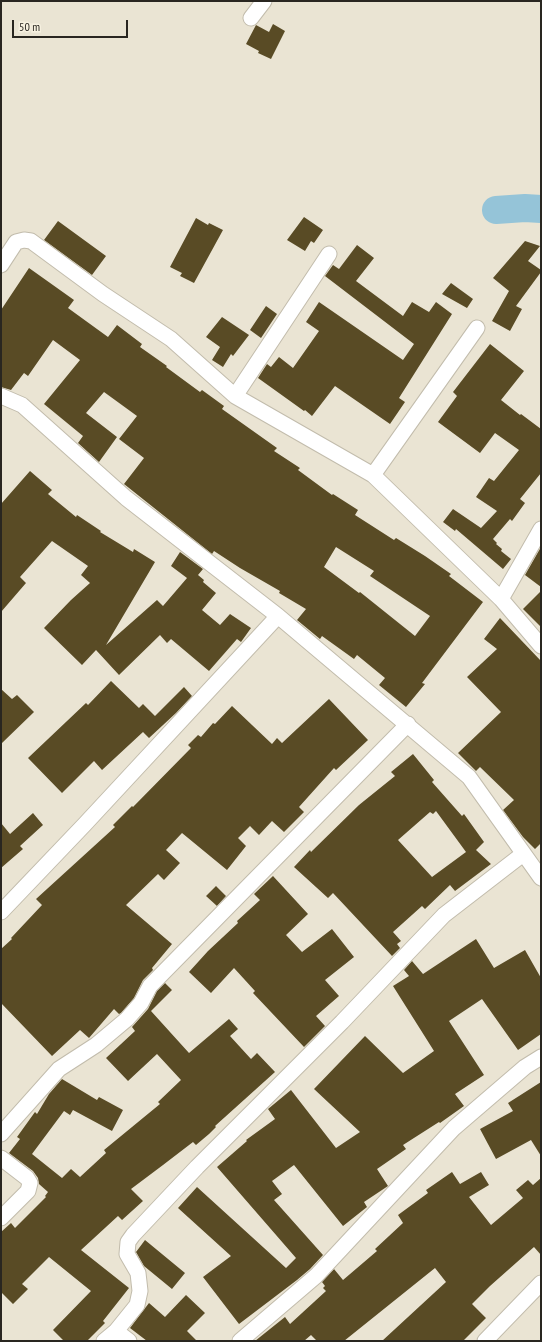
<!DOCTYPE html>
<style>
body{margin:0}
#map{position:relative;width:542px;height:1342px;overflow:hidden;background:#eae4d3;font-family:"PT Sans Narrow",sans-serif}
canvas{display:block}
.frame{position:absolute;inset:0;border:2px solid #292620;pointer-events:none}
.scale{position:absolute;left:12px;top:20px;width:116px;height:18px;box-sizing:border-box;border:2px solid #292620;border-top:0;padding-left:5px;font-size:12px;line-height:14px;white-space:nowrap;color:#292620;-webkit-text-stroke:3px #f7f1e0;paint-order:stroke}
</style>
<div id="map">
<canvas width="542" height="1342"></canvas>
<div class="frame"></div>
<div class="scale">50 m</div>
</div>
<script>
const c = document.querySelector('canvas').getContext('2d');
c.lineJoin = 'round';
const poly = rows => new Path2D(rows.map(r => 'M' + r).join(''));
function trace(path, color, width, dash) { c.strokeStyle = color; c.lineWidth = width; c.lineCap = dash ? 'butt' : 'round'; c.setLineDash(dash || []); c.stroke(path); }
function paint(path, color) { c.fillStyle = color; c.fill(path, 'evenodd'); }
trace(poly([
 [496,210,525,208,541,209]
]), '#95c4d8', 28);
paint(poly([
 [273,24,285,31,271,59,258,53,259,51,246,44,256,25,269,32],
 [304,217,323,230,314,243,311,241,305,251,287,240],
 [196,218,208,225,209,223,223,230,194,283,180,276,182,273,170,267],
 [58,221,106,256,92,275,44,240],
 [525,241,540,246,528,261,541,270,541,272,516,306,522,309,510,331,492,321,509,291,493,278],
 [357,245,374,258,356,281,403,316,412,302,429,312,436,302,452,314,399,398,405,402,390,424,335,386,312,416,305,410,304,411,258,378,267,364,271,367,279,357,293,368,319,331,306,322,319,302,403,360,414,344,325,276,333,265,339,269],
 [29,268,74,300,68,308,108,337,117,325,142,344,140,347,167,366,166,367,200,392,202,390,224,406,222,409,277,448,274,451,300,468,298,470,332,495,333,494,358,510,355,515,394,540,396,538,425,556,451,574,449,576,483,602,422,683,425,684,406,707,379,685,385,678,357,655,354,659,322,636,320,639,297,620,306,609,279,593,280,591,240,568,214,551,212,554,124,484,144,458,119,439,137,416,104,392,86,413,117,437,99,462,78,443,83,436,44,404,80,360,53,340,28,376,24,373,11,390,1,387,1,310],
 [336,547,374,571,370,576,430,616,415,636,360,592,359,593,324,567],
 [451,283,473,299,467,308,442,294],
 [266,306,277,314,261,338,250,330],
 [222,317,249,335,233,356,231,354,223,367,212,360,220,347,206,337],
 [490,344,524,371,501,400,520,415,521,414,541,429,541,473,520,499,525,503,512,521,510,519,493,539,497,543,496,544,502,549,501,551,511,559,503,569,456,529,455,531,443,522,453,509,481,528,497,511,476,497,489,478,494,481,519,450,495,433,480,453,438,422,457,396,453,392],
 [30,471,52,490,48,494,76,517,77,515,101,531,100,532,133,552,134,549,155,562,106,645,157,600,163,606,187,578,171,566,180,552,203,569,198,575,204,580,203,582,216,593,202,610,220,625,230,614,251,628,241,642,237,639,209,671,171,639,167,643,160,635,119,675,96,650,82,665,44,628,71,600,90,583,81,575,88,566,52,541,20,577,26,583,1,612,1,504],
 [541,547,541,587,525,575],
 [541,591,541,627,523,609],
 [500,618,541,661,541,843,535,849,523,837,503,810,514,800,480,767,476,771,458,753,501,712,467,677,497,649,484,639],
 [111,681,139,708,143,704,155,716,184,687,192,696,176,713,149,738,143,732,102,770,94,761,62,793,28,758,86,703,88,705],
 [1,689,12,699,17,695,34,712,1,744],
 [329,699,368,740,336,770,334,768,299,807,304,812,284,832,272,821,259,835,250,826,238,838,246,846,227,870,182,833,166,850,180,863,164,880,158,874,126,905,172,944,152,968,153,970,143,980,134,998,121,1013,119,1014,114,1009,89,1038,80,1030,52,1056,1,1003,1,949,12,939,11,938,42,905,36,899,115,827,113,825,132,806,133,807,191,748,188,745,198,735,201,737,213,723,215,724,232,706,272,744,277,738,282,743],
 [413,754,434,780,432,782,462,816,464,814,484,842,476,850,491,864,455,891,450,885,425,909,422,906,393,932,401,941,397,944,400,948,392,956,333,893,328,898,294,867,310,850,311,852,359,805,395,776,391,772],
 [436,811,466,852,432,877,398,840,430,812,433,814],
 [33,813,43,825,20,846,23,849,1,868,1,823,10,834],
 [273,876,308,914,286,935,302,952,332,929,354,957,325,980,339,996,316,1016,325,1026,304,1047,253,993,255,991,234,968,211,993,189,972,208,951,238,923,237,921,260,900,254,894],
 [216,886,226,896,217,906,206,896],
 [476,939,494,968,525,950,541,978,541,1034,518,1050,482,999,449,1021,484,1075,455,1094,464,1106,440,1123,439,1122,403,1145,406,1149,377,1169,388,1186,364,1202,367,1207,343,1226,294,1165,272,1181,282,1194,274,1200,323,1255,310,1269,297,1280,239,1324,203,1277,231,1256,178,1208,197,1187,286,1268,296,1258,217,1167,247,1141,246,1140,275,1119,268,1109,291,1090,336,1148,360,1132,314,1089,365,1036,403,1073,434,1051,393,986,409,976,404,970,412,961,423,974],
 [165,983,172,990,151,1011,189,1053,229,1019,238,1029,230,1036,251,1059,257,1053,275,1072,215,1126,216,1127,209,1134,196,1145,193,1142,163,1165,131,1189,143,1201,122,1220,118,1216,81,1250,129,1288,103,1321,105,1323,87,1341,64,1341,53,1330,91,1291,49,1257,22,1284,28,1289,13,1304,1,1292,1,1232,11,1223,15,1228,46,1197,45,1196,48,1192,39,1184,38,1178,33,1171,9,1153,20,1139,17,1137,35,1112,37,1114,49,1094,62,1079,97,1100,99,1097,123,1110,112,1131,73,1110,70,1115,64,1111,32,1154,62,1178,71,1169,80,1177,106,1153,104,1150,160,1104,158,1102,181,1080,157,1054,128,1081,106,1058,135,1031,132,1027,148,1009,157,991],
 [541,1082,541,1156,531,1140,496,1159,480,1129,513,1111,508,1103],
 [452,1172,460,1184,481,1172,489,1185,469,1197,491,1225,523,1198,516,1190,528,1180,533,1185,541,1178,541,1255,534,1247,490,1286,472,1304,486,1318,463,1341,382,1341,446,1282,435,1268,344,1341,317,1341,311,1335,304,1341,255,1341,285,1317,290,1324,326,1291,323,1288,325,1286,322,1282,334,1269,343,1280,377,1251,375,1249,403,1223,398,1215,428,1193,426,1190],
 [145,1240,185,1273,172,1289,144,1266,136,1252],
 [186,1295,205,1313,187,1331,197,1341,147,1341,130,1328,149,1303,165,1317]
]), '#594b25');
const minor = poly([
 [251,18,264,1],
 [1,265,16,242,24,240,31,241,103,294,171,339,235,396,373,475,501,599,541,646],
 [1,396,22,405,126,498,278,616,469,777,541,878],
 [235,396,329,254],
 [373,475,477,328],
 [501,599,541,529],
 [1,912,85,824,278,616],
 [1,1134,59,1069,96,1045,127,1019,141,1003,150,986,408,724],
 [1,1158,27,1178,30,1183,28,1191,1,1218],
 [116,1331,129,1341],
 [104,1341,116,1331,137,1305,140,1291,138,1273,127,1254,128,1242,133,1235,197,1167,342,1022,444,915,523,854],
 [240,1341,316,1276,454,1128,525,1067,541,1057],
 [485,1341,541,1283]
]);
trace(minor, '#c2bcac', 17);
trace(minor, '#fff', 15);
</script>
